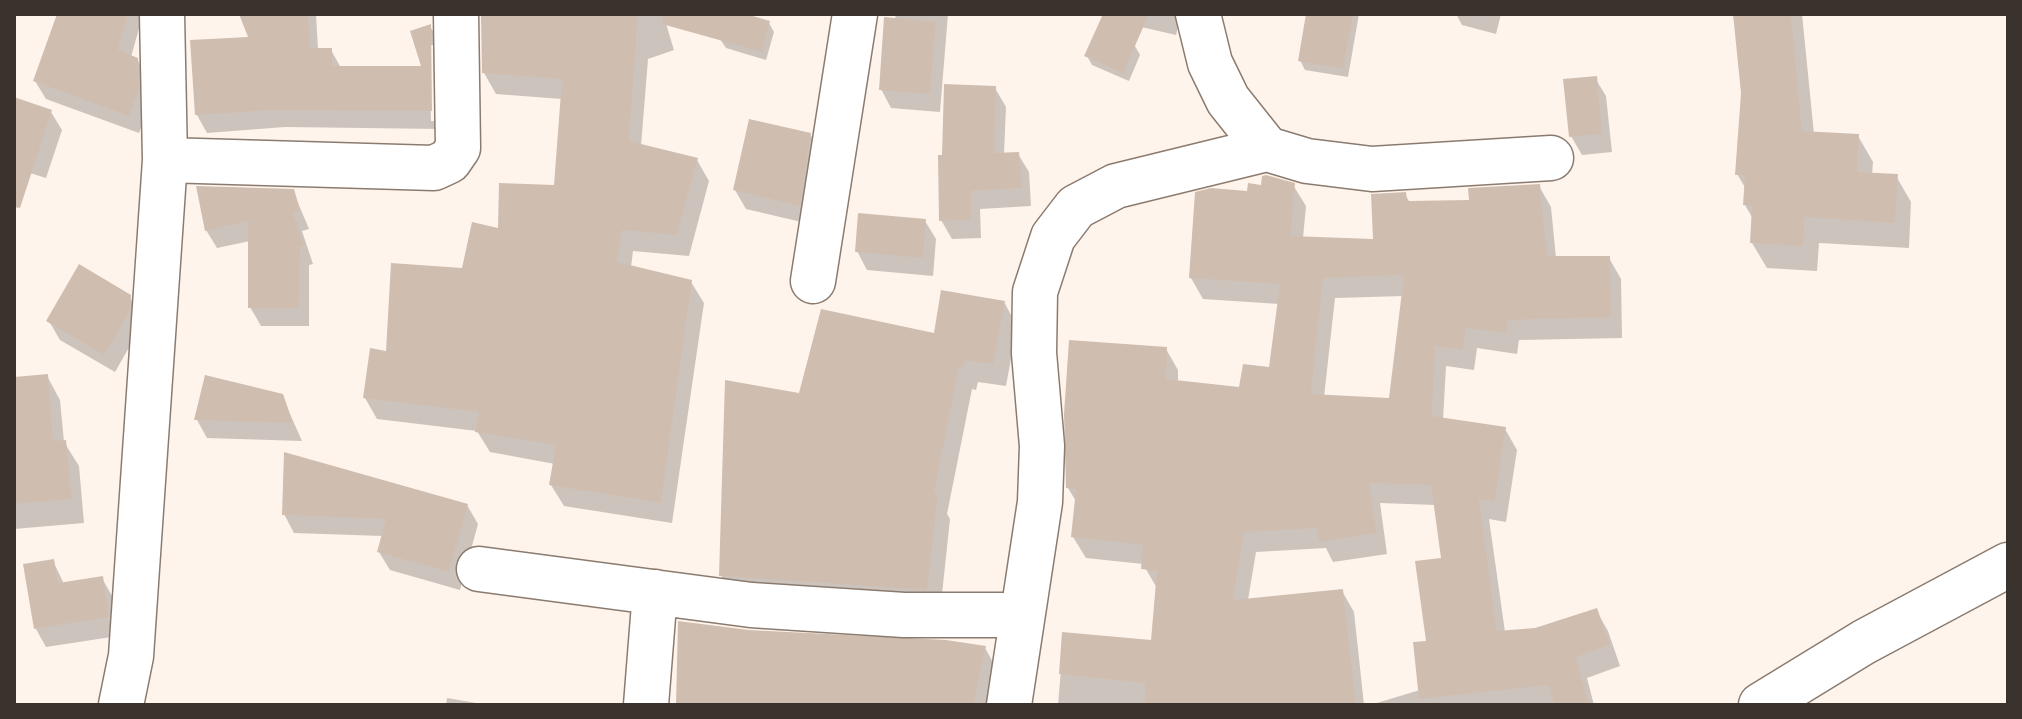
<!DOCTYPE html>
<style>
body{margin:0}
#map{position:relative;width:2022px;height:719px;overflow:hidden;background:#fff4ec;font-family:Lato,sans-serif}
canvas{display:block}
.frame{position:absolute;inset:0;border:16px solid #39322d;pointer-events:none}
</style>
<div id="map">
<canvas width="2022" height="719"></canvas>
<div class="frame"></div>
</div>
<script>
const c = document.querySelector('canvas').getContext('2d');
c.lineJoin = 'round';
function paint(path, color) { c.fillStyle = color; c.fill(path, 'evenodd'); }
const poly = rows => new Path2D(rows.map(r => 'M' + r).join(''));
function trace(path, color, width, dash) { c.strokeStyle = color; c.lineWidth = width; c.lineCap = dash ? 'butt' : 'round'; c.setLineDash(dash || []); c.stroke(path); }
paint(poly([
 [71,14,143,14,131,57,137,59,148,78,148,109,139,133,46,99,35,81],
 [241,14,316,14,318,50,331,50,341,68,424,68,430,26,440,44,442,129,285,127,207,133,197,115,250,39],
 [429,45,433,45,435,121,431,121],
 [482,14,663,14,674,50,648,59,641,146,697,160,709,181,689,256,633,251,631,267,691,282,704,303,672,523,564,506,551,485,555,464,490,452,477,431,377,419,365,398,388,353,463,270,500,230,556,187,562,99,496,94,484,73],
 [727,14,769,23,774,32,766,60,726,48,720,39],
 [896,14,948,14,940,112,891,108,881,89],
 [1130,14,1181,14,1176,35,1137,26],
 [1308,14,1359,14,1348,77,1305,70,1300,60],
 [1456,14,1501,14,1496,34,1462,25],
 [1735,14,1802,14,1814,134,1858,136,1873,162,1872,175,1896,176,1911,202,1909,248,1819,243,1817,271,1767,268,1752,243,1753,219,1745,205,1746,189,1737,174,1743,93],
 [1135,46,1140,55,1129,81,1092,65,1087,56],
 [1595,78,1606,96,1612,152,1582,155,1571,136],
 [995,88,1006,107,1004,154,1018,154,1029,172,1031,206,980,209,981,238,952,239,941,220],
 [14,99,51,112,62,130,46,178,14,168],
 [810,134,821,153,810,224,746,209,735,190],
 [1293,185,1306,206,1303,238,1375,241,1405,194,1410,203,1471,201,1539,186,1551,207,1556,258,1609,258,1621,279,1622,338,1519,340,1517,354,1477,348,1474,370,1446,366,1443,420,1505,429,1517,450,1506,522,1489,519,1505,632,1536,630,1596,610,1608,631,1620,666,1587,678,1594,705,1370,705,1420,690,1443,560,1436,505,1380,503,1387,554,1333,562,1326,548,1256,552,1248,600,1342,591,1354,612,1364,705,1058,705,1064,634,1153,642,1158,590,1143,564,1086,558,1073,537,1077,503,1068,488,1166,349,1178,370,1178,383,1241,389,1271,369,1279,304,1203,299,1191,278,1249,193],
 [1404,296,1391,400,1324,397,1335,298],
 [293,191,309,229,302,231,313,264,309,265,309,326,261,326,250,307,250,241,217,248,206,230],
 [925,221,936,239,933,276,867,270,857,251],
 [129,296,140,316,139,330,115,372,60,340,49,321],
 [1004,302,1017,326,1006,386,978,382,976,390,972,389,947,514,950,519,940,613,734,599,721,575,800,395],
 [47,376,60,400,64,442,79,466,84,523,14,529,14,379],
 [282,396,302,441,207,438,197,420],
 [467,505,478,524,460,590,390,570,379,552,383,536,294,533,284,514],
 [53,561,64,584,102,578,112,596,118,636,46,647,36,629],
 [749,632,985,648,998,671,990,705,677,705],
 [447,698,488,705,446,705]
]), '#0003');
paint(poly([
 [57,14,128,14,118,50,138,58,139,89,129,116,33,81],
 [239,14,308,14,310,48,332,48,332,66,421,66,410,31,431,24,432,111,274,110,195,115,190,40,248,37],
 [481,14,638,14,629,141,698,158,677,235,622,230,617,262,692,280,661,503,549,485,556,445,475,432,479,412,363,398,370,348,386,351,391,263,462,268,472,222,498,228,499,183,554,185,562,79,482,73],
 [663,14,746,14,770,21,762,52,662,24],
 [1103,14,1149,14,1123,73,1084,56],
 [1306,14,1353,14,1343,69,1298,61],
 [1733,14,1791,14,1802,131,1859,134,1857,172,1898,174,1895,223,1805,217,1803,246,1750,243,1752,206,1743,205,1745,175,1735,175,1741,93],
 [884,17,936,22,930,94,879,90],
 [1597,76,1602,134,1569,137,1563,79],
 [944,84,996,86,994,153,1019,152,1022,188,971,191,971,220,939,221,938,155,942,155],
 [14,97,52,110,20,208,14,207],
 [749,119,811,133,800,206,733,190],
 [1266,175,1295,183,1291,236,1373,239,1371,194,1406,192,1407,201,1469,200,1468,188,1540,184,1547,256,1610,256,1611,317,1508,320,1506,333,1466,328,1463,350,1435,346,1432,416,1506,427,1495,501,1479,499,1497,631,1535,628,1597,608,1610,645,1576,657,1589,705,1554,705,1549,685,1419,699,1413,642,1426,641,1415,561,1441,558,1431,485,1369,483,1377,533,1319,542,1317,528,1244,532,1233,600,1343,589,1356,705,1146,705,1145,683,1059,674,1062,632,1151,640,1157,571,1141,569,1143,545,1071,537,1076,489,1066,488,1064,414,1069,340,1167,347,1166,379,1239,387,1243,364,1269,367,1280,284,1189,278,1195,192,1211,188,1247,191,1248,183,1261,185,1262,176],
 [1404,275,1389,398,1311,394,1323,278],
 [196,186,294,189,300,210,293,212,304,245,300,246,299,308,248,308,248,221,205,231],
 [858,213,926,219,923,258,855,252],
 [79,264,131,295,130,311,104,355,46,321],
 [941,290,1005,301,993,364,965,360,963,368,959,367,934,493,938,494,927,590,719,576,725,380,799,393,821,309,934,333],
 [48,374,53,441,66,440,72,499,14,504,14,377],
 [205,375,283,394,293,423,194,420],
 [284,452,468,504,449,572,377,552,386,519,282,515],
 [54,559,58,583,103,576,109,617,34,629,23,564],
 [678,621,749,630,946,640,986,646,973,705,676,705]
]), '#cfbeb0');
const minor = poly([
 [1198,14,1210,63,1228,100,1267,149,1307,161,1372,169,1551,158],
 [165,160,434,168,449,161,458,148,456,14],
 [813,281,855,14],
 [479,569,751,605,904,615,1020,615],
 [121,705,131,656,165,160,162,14],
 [646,705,655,592],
 [1009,705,1040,502,1042,446,1034,353,1035,292,1053,237,1076,207,1116,186,1267,149],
 [1761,705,1864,642,2008,565]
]);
trace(minor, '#8b7b6f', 47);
trace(minor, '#fff', 44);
</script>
